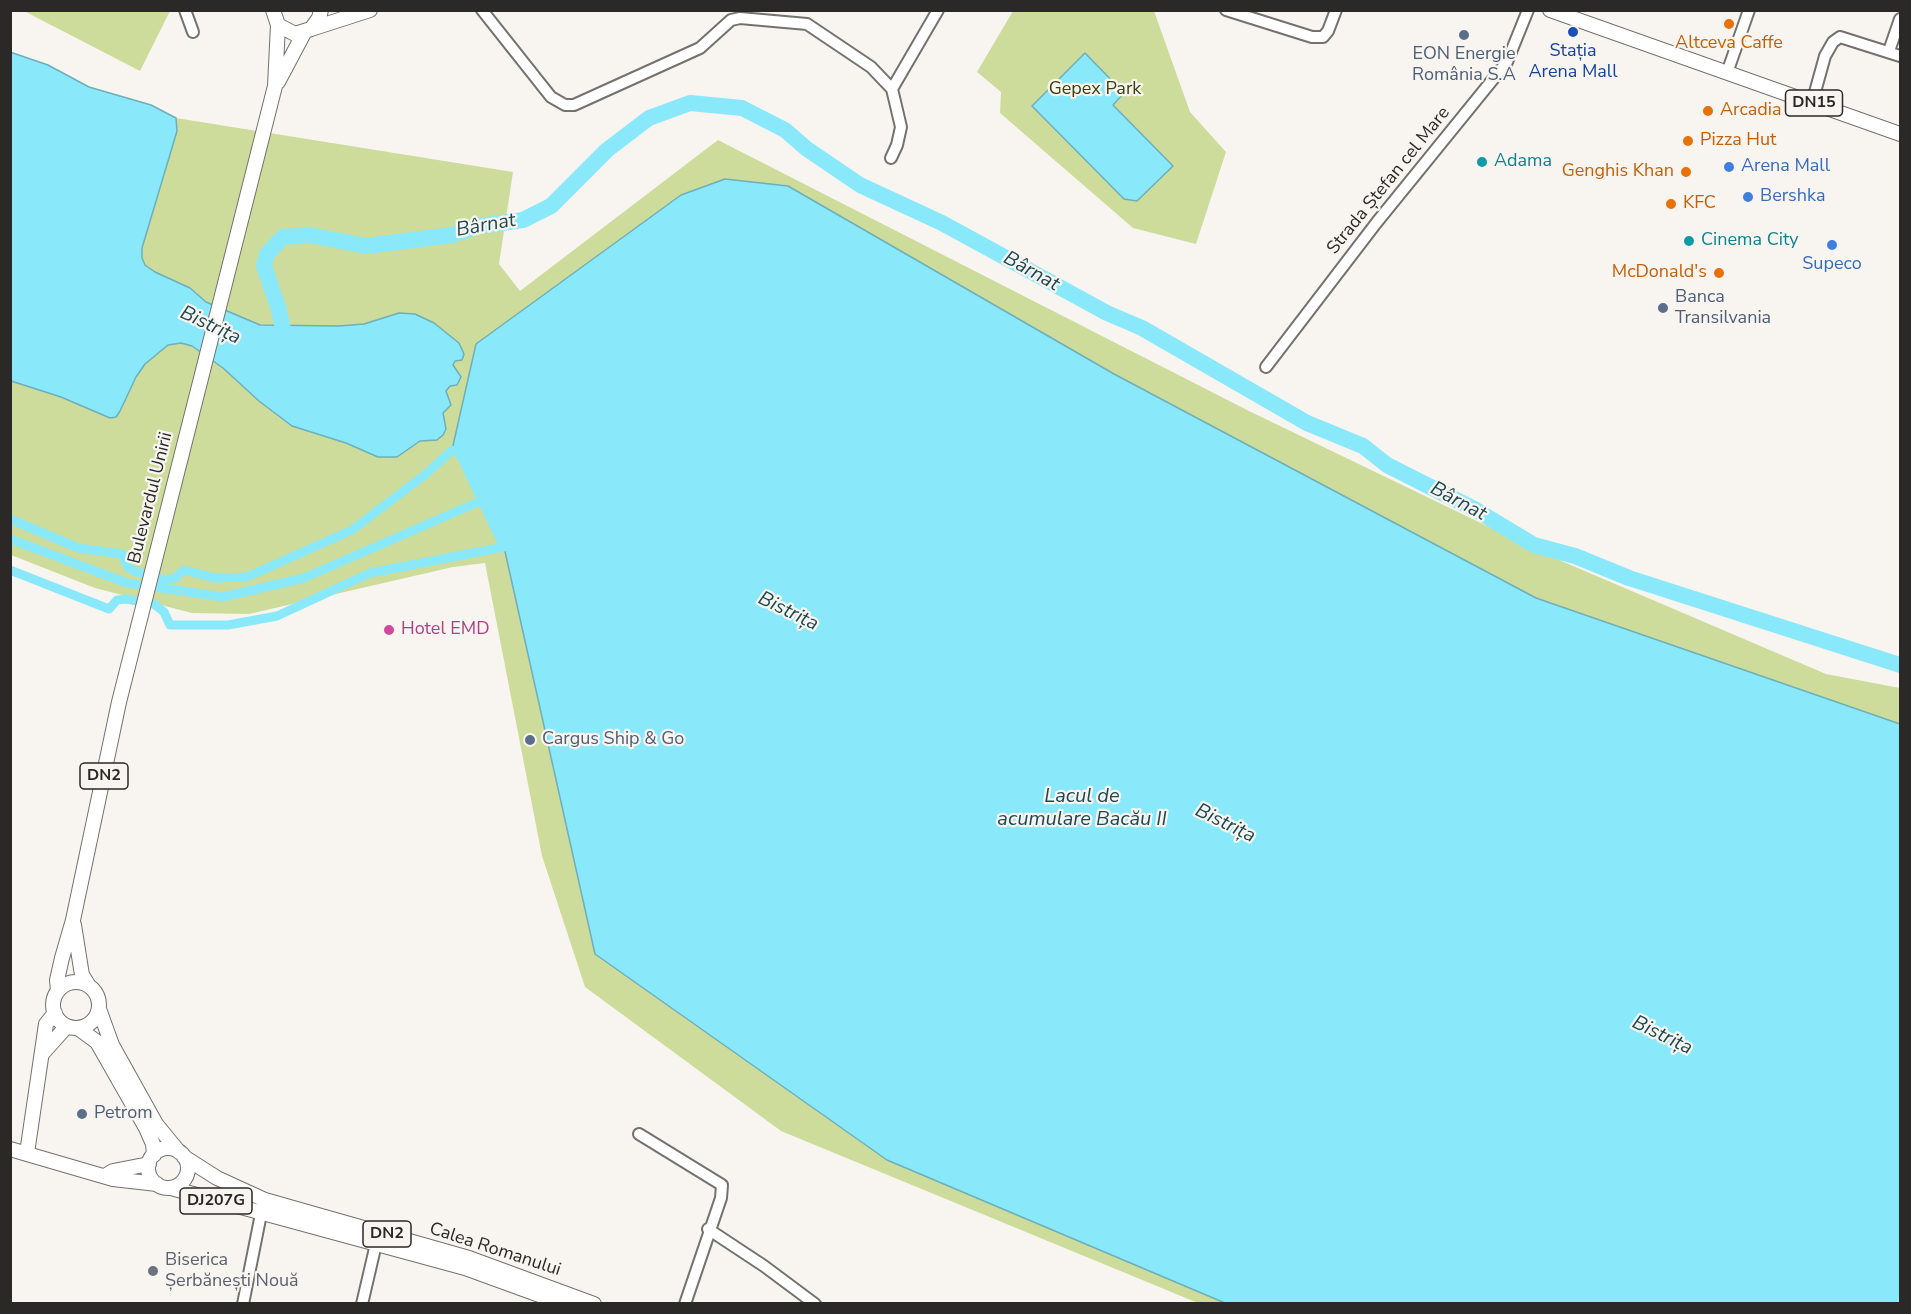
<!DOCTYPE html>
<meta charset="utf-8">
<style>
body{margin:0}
#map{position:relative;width:1911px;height:1314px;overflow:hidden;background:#f8f5f1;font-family:"Nunito Sans",sans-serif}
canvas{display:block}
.frame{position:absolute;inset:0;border:12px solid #2a2927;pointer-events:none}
</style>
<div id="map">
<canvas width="1911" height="1314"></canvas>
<div class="frame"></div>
</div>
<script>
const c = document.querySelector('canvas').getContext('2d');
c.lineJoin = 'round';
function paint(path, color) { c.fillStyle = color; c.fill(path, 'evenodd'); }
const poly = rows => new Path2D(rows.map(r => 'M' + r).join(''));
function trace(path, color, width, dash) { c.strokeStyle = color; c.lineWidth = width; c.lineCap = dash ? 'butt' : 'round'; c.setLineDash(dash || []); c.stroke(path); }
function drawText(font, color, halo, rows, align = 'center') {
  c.font = font + ' "Nunito Sans",sans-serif'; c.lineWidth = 4.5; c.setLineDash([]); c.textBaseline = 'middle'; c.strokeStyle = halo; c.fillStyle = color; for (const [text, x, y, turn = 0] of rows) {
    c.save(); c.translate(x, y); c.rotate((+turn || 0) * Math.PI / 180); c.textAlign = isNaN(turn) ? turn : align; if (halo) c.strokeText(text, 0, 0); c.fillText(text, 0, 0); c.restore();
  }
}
paint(poly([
 [22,10,170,10,170,11,140,71],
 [1013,11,1154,11,1190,112,1226,152,1196,244,1133,228,1000,113,1001,92,977,72],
 [10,52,48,65,89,87,151,105,176,118,513,172,499,264,520,291,718,140,1249,411,1545,554,1826,674,1900,688,1900,1303,1198,1303,781,1131,585,987,542,856,485,563,453,567,249,614,192,613,95,588,11,555]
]), '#cddc9b');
const water = poly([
 [10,52,48,65,89,87,151,105,176,118,177,131,142,248,142,258,145,265,155,272,190,288,206,302,260,325,339,326,364,324,399,313,415,314,434,323,459,343,464,354,462,360,455,361,453,365,461,377,457,385,450,386,446,391,451,405,443,413,446,429,443,435,437,440,420,441,397,457,378,457,346,443,292,426,259,401,223,368,192,346,181,343,168,345,145,364,136,377,120,411,116,417,110,418,61,397,11,381,10,52],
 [1085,53,1124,93,1113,105,1173,166,1137,201,1124,199,1032,106,1085,53],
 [725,179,788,186,1114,374,1536,598,1900,724,1900,1303,1225,1303,887,1160,595,954,504,547,461,453,452,450,476,344,681,195,725,179]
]);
paint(water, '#8ae8fb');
trace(water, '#6dafbb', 1.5);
trace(poly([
 [10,519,78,548,122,554,128,567,134,571,166,580,175,578,184,570,215,578,247,577,352,530,426,474,452,450,460,454,504,547,370,573,277,616,228,625,170,625,164,612,154,604,126,599,117,600,109,609,10,570],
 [10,539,127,583,223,597,304,578,485,499]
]), '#8ae8fb', 9);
trace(poly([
 [287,348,279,310,264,266,267,254,283,237,309,235,366,246,452,235,479,226,523,220,551,206,607,150,649,118,690,103,742,108,785,130,807,149,860,185,942,223,1107,313,1142,328,1307,423,1363,446,1387,465,1476,510,1534,545,1575,556,1629,578,1900,665]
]), '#8ae8fb', 16);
const minor = poly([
 [185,10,193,32],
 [482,10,551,97,565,105,574,105,700,48,731,20,740,18,807,24,871,67,892,89,901,127,897,145,891,158],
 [1226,10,1312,37,1323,37,1328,31,1336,10],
 [1889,51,1900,19],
 [1727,73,1749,10],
 [892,89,938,10],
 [1812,103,1825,56,1833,42,1840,37,1900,56],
 [1266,367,1377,222,1507,62,1528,10],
 [639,1134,722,1185,721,1198,685,1304],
 [708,1229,764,1266,815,1304],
 [243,1304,261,1214],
 [362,1304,376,1244]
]);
const major = poly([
 [273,10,278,25,295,34,311,29,319,18,321,10],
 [1550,10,1900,134],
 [311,29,370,10],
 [278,82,304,33],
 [74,925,82,975,89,986],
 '53 1005a23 23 0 1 1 46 0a23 23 0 1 1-46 0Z',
 [58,991,57,980,62,958,73,920,119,702,275,86,278,25],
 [99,1009,112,1045,156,1124,179,1152],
 [78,1028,97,1042,146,1128,153,1144,154,1155],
 [42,1054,67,1026],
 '148 1168a20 20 0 1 1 40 0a20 20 0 1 1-40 0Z',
 [10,1149,113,1179,157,1184],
 [27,1153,46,1024,55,1013],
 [184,1157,217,1178,265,1200,469,1258,594,1304],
 [105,1176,113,1171,149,1164],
 [171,1188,465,1268,564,1304]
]);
trace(minor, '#74726e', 14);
trace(major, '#74726e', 16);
trace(minor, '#fff', 10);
trace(major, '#fff', 14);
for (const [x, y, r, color] of [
 [1729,24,6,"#e8710a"],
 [1573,32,6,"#1a4fb4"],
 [1464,35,6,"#5c6f8a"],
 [1708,111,6,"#e8710a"],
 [1688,141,6,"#e8710a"],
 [1482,162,6,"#0f9aa8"],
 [1729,167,6,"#3f7fe0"],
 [1686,172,6,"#e8710a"],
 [1748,197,6,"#3f7fe0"],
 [1671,204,6,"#e8710a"],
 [1689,241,6,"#0f9aa8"],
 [1832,245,6,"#3f7fe0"],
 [1719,273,6,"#e8710a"],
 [1663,308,6,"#5c6f8a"],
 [389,630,6,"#d1479c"],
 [530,740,6,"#5c6f8a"],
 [82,1114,6,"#5c6f8a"],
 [153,1271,6,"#6b7280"]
]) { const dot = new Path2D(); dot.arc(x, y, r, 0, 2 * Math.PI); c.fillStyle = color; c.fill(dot); trace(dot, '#f8f5f1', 2); }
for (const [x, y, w] of [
 [1814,103,57],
 [104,776,48],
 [216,1201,72],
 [387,1234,48]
]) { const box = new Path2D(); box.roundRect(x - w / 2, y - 13, w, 26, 4.5); c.fillStyle = '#f8f5f1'; c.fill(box); trace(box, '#2a2927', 1.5); }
drawText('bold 16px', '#2a2927', null, [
 ["DN15",1814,103],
 ["DN2",104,776],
 ["DJ207G",216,1201],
 ["DN2",387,1234]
]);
drawText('18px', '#c56008', '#f8f5f1', [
 ["Altceva Caffe",1729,44,"center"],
 ["Arcadia",1720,111],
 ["Pizza Hut",1700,141],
 ["Genghis Khan",1674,172,"right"],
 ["KFC",1683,204],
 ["McDonald's",1707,273,"right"]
], 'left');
drawText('18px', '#164399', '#f8f5f1', [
 ["Stația",1573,52],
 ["Arena Mall",1573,73]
]);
drawText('18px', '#4e5e75', '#f8f5f1', [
 ["EON Energie",1464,55,"center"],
 ["România S.A",1464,76,"center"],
 ["Banca",1675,298],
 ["Transilvania",1675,319],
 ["Cargus Ship & Go",542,740],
 ["Petrom",94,1114]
], 'left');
drawText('18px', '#37400b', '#f8f5f1', [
 ["Gepex Park",1095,90]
]);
drawText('18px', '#0d838f', '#f8f5f1', [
 ["Adama",1494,162],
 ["Cinema City",1701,241]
], 'left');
drawText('18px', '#366cbe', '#f8f5f1', [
 ["Arena Mall",1741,167],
 ["Bershka",1760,197],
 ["Supeco",1832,265,"center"]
], 'left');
drawText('18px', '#2a2927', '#f8f5f1', [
 ["Strada Ștefan cel Mare",1389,181,-51],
 ["Bulevardul Unirii",151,498,-76],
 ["Calea Romanului",495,1250,18]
]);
drawText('18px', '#b23c85', '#f8f5f1', [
 ["Hotel EMD",401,630]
], 'left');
drawText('18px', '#5b616d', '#f8f5f1', [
 ["Biserica",165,1261],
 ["Șerbănești Nouă",165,1282]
], 'left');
drawText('italic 20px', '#1e4951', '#f8f5f1', [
 ["Bârnat",486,226,-10],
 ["Bârnat",1031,272,29],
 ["Bistrița",210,326,25],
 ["Bârnat",1458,502,28],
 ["Bistrița",788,612,26],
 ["Lacul de",1082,797],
 ["acumulare Bacău II",1082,820],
 ["Bistrița",1225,824,26],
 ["Bistrița",1662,1036,26]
]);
</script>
